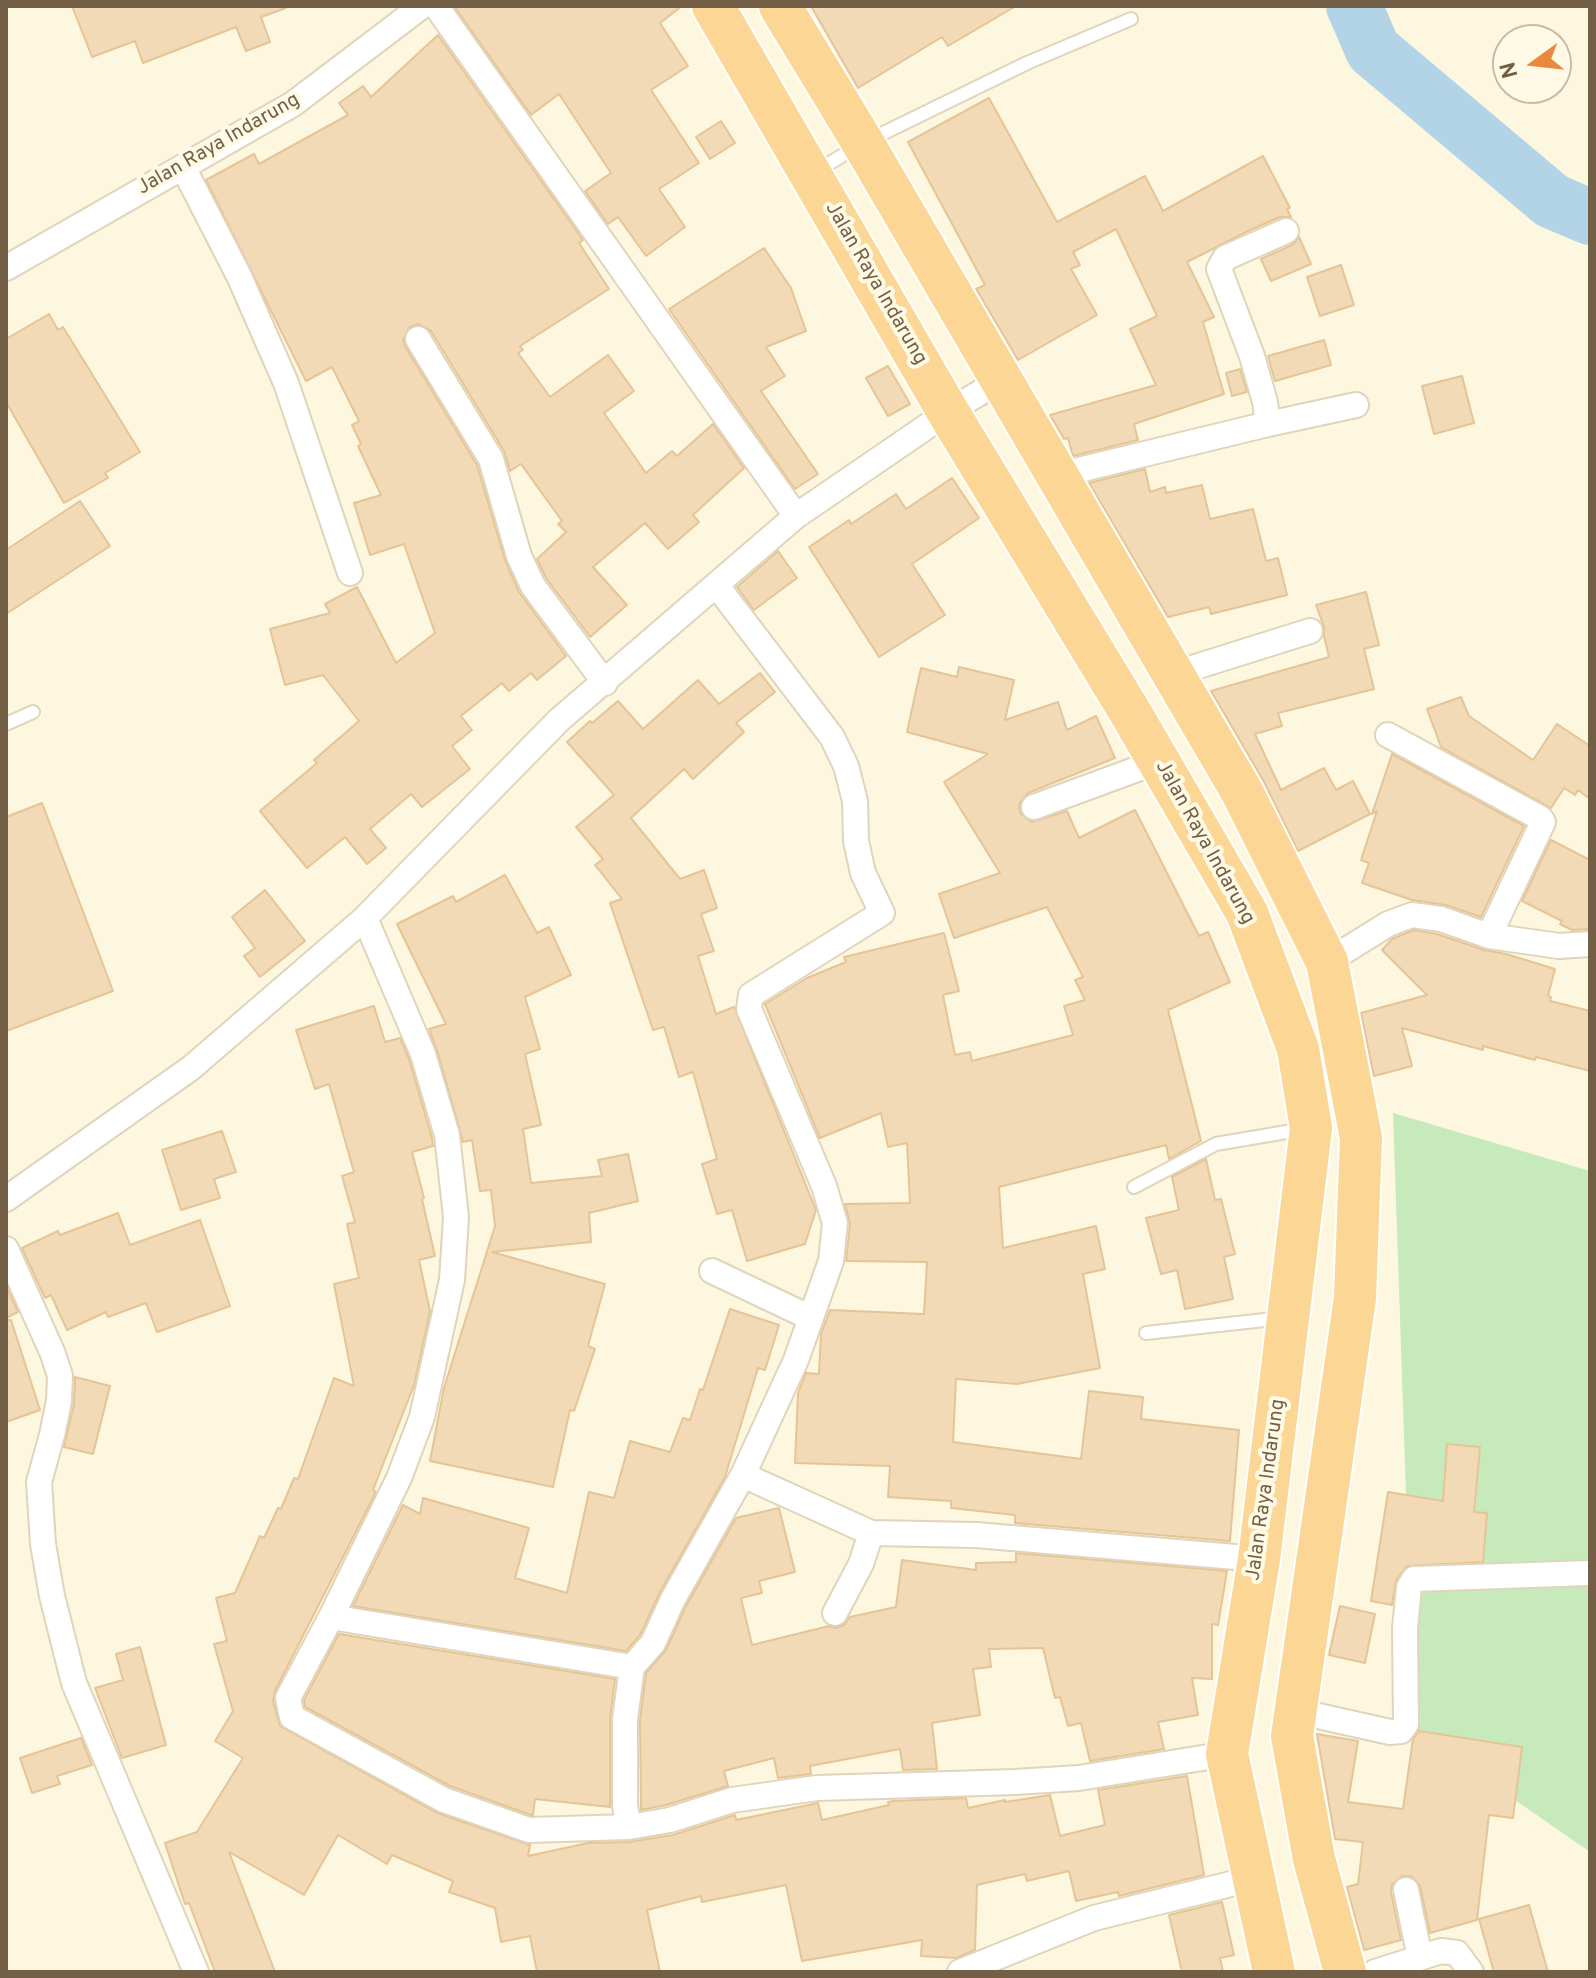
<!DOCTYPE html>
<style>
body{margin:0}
#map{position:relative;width:1596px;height:1978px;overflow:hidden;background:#fdf7df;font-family:Overpass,sans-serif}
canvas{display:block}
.frame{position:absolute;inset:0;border:8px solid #735f46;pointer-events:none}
.north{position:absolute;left:1492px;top:24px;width:80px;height:80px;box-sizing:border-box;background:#fffae5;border:2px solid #c7bca5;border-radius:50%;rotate:255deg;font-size:22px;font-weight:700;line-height:32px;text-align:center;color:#735f46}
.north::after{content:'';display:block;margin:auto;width:28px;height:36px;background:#ea8840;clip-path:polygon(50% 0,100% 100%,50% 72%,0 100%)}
</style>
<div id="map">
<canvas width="1596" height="1978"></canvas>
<div class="frame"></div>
<div class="north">N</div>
</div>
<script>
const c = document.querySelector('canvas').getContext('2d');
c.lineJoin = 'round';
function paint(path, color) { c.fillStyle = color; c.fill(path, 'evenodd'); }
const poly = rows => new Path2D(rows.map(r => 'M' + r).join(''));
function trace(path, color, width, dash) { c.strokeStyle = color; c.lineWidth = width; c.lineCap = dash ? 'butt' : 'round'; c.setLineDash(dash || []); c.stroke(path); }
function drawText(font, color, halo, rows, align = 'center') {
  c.font = font + ' Overpass,sans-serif'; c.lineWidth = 8; c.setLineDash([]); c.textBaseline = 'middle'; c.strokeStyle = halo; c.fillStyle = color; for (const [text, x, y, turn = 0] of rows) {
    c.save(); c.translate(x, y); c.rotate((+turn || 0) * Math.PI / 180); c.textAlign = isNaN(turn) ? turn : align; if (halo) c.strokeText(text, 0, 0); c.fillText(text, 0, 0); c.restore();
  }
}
paint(poly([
 [1393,1113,1590,1171,1590,1852,1414,1730]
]), '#c7eabd');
trace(poly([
 [1354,6,1373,50,1552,201,1590,217]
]), '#b3d4e6', 56);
const building = poly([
 [72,6,286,6,286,8,261,17,270,42,246,51,236,27,143,63,135,41,92,57,72,6],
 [454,6,682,6,660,23,688,66,651,90,699,163,659,189,685,227,646,256,618,217,608,224,585,191,611,173,559,94,531,115,454,6],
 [811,6,1016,6,948,46,942,37,858,88,811,6],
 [438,35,583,240,579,243,609,289,520,346,523,350,518,353,550,397,608,355,634,391,604,413,646,473,672,451,677,456,713,424,744,468,693,515,699,522,668,549,645,523,593,567,627,605,590,637,546,578,537,559,566,532,558,524,562,521,521,464,510,471,504,451,431,331,418,324,410,327,403,339,405,346,477,465,505,560,519,592,566,656,537,680,531,673,509,691,502,683,461,716,472,730,452,746,470,769,422,807,411,794,370,829,386,848,367,864,345,837,307,868,260,811,317,763,314,760,359,721,323,675,285,685,270,629,330,613,325,604,357,587,396,663,435,633,404,544,370,555,354,503,381,495,358,446,361,444,352,425,359,421,332,367,306,381,206,180,254,154,259,164,348,115,339,103,363,86,371,97,438,35],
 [989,98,1057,222,1145,176,1163,211,1263,156,1290,208,1287,209,1291,217,1280,217,1248,231,1187,262,1214,317,1203,322,1224,394,1134,424,1138,440,1073,456,1068,438,1064,439,1050,415,1156,385,1130,329,1157,316,1116,229,1073,252,1080,265,1071,269,1097,315,1018,360,976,289,985,285,908,142,989,98],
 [721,121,735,143,710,159,696,137,721,121],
 [1299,237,1311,264,1271,281,1261,259,1292,245,1299,237],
 [764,248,791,288,806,331,766,347,785,376,761,391,818,474,795,489,669,309,764,248],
 [1341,265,1354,305,1320,316,1307,277,1341,265],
 [49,314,58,330,63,327,140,452,105,473,108,478,64,503,6,402,6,339,49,314],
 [1324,340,1331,365,1275,381,1268,356,1324,340],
 [888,366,910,404,888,416,866,378,888,366],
 [1240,369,1247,392,1232,396,1226,373,1240,369],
 [1462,376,1474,423,1434,434,1422,386,1462,376],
 [1145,469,1150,492,1165,487,1166,493,1202,485,1210,519,1253,509,1266,561,1278,558,1287,595,1211,614,1209,607,1168,617,1089,483,1145,469],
 [952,478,979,518,912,564,945,615,879,657,809,547,849,520,851,524,896,494,906,509,952,478],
 [80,501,110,546,6,614,6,550,80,501],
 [778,551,797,578,754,610,737,587,778,551],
 [1366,592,1379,645,1364,649,1374,689,1278,713,1282,726,1255,734,1281,790,1324,768,1336,790,1353,781,1370,814,1298,851,1263,780,1211,691,1329,657,1324,636,1324,627,1316,605,1366,592],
 [959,667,1014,680,1005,720,1058,702,1067,730,1096,716,1115,758,1028,793,1019,804,1020,813,1032,822,1067,811,1079,838,1135,810,1199,936,1208,932,1230,982,1168,1010,1201,1141,1169,1159,1166,1145,999,1187,1003,1248,1096,1226,1105,1269,1083,1274,1100,1368,1017,1384,956,1379,953,1442,1081,1459,1089,1391,1143,1397,1141,1419,1239,1430,1230,1541,1015,1523,1015,1515,951,1508,951,1501,888,1497,890,1466,795,1463,798,1393,806,1373,819,1374,821,1334,830,1310,924,1314,927,1262,846,1261,850,1224,845,1204,910,1203,907,1143,888,1147,881,1113,820,1138,765,1004,807,978,846,962,844,957,944,933,959,991,943,995,955,1055,970,1052,972,1061,1073,1035,1064,1006,1085,1000,1075,980,1083,977,1047,907,954,938,939,894,1000,873,944,782,988,754,907,732,921,668,957,677,959,667],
 [760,673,775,692,736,723,744,732,693,779,684,769,631,818,680,879,704,870,717,908,701,914,714,951,698,956,716,1014,734,1007,816,1210,805,1244,747,1261,732,1210,717,1214,702,1164,717,1159,693,1072,679,1077,664,1027,653,1030,610,903,622,899,595,865,603,859,576,827,614,795,567,742,590,721,592,723,618,701,643,729,698,680,719,704,760,673],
 [1461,697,1469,716,1533,760,1557,724,1590,746,1590,799,1578,790,1575,795,1564,788,1551,808,1441,747,1427,709,1461,697],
 [1392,754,1524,826,1481,917,1446,905,1412,900,1362,883,1369,863,1361,860,1377,811,1372,814,1392,754],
 [42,803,113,991,6,1031,6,817,42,803],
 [1551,840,1590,860,1590,929,1572,930,1560,924,1562,921,1522,901,1551,840],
 [505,875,537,933,549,927,571,975,525,997,540,1049,525,1054,541,1125,523,1129,531,1183,602,1176,598,1160,628,1154,638,1201,589,1213,591,1242,492,1252,605,1284,588,1346,595,1349,574,1411,570,1410,553,1487,430,1461,444,1388,495,1226,491,1190,480,1191,472,1140,463,1142,437,1050,429,1029,446,1024,397,924,453,896,456,902,505,875],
 [265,890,305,941,260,977,244,956,255,948,232,917,265,890],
 [1414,930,1437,934,1484,950,1506,954,1555,969,1548,996,1551,997,1550,1001,1590,1011,1590,1071,1536,1057,1535,1060,1483,1046,1483,1050,1402,1028,1412,1066,1374,1076,1361,1013,1427,995,1382,950,1392,939,1414,930],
 [374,1006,385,1042,400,1038,409,1059,432,1138,433,1146,412,1152,424,1198,422,1199,435,1256,419,1260,430,1311,414,1385,373,1490,376,1492,275,1691,273,1701,280,1726,437,1813,530,1845,528,1856,588,1843,629,1842,673,1835,735,1815,736,1820,818,1803,822,1820,889,1805,888,1802,893,1801,966,1798,968,1808,1005,1800,1005,1802,1050,1795,1060,1836,1105,1825,1098,1790,1187,1776,1204,1875,1119,1896,1118,1892,1076,1901,1069,1871,1027,1881,1025,1874,977,1885,975,1950,956,1958,921,1956,922,1940,802,1961,786,1885,702,1902,701,1896,647,1910,660,1972,537,1972,530,1936,501,1942,495,1908,449,1892,453,1881,392,1855,387,1864,338,1835,304,1895,229,1852,275,1972,215,1972,189,1903,185,1904,165,1843,197,1832,243,1758,215,1741,233,1711,214,1644,227,1641,216,1598,235,1593,260,1536,264,1538,278,1508,281,1509,294,1478,298,1479,334,1378,354,1386,334,1284,359,1278,347,1224,355,1222,342,1176,354,1172,329,1084,315,1089,296,1030,374,1006],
 [222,1131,236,1172,214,1179,220,1198,181,1210,162,1150,222,1131],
 [1206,1159,1215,1200,1221,1199,1235,1254,1224,1257,1233,1299,1185,1309,1177,1270,1161,1274,1146,1218,1179,1210,1172,1177,1206,1159],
 [118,1213,130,1245,200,1220,230,1306,157,1332,146,1303,108,1317,106,1312,67,1330,51,1295,45,1298,22,1248,58,1231,60,1235,118,1213],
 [6,1286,18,1312,6,1318,6,1286],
 [730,1309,779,1325,765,1370,758,1368,725,1477,660,1592,640,1635,626,1651,353,1606,403,1505,420,1514,423,1498,529,1528,515,1578,567,1593,589,1492,614,1498,630,1441,670,1452,683,1418,690,1420,700,1389,703,1390,730,1309],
 [6,1320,11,1320,40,1410,6,1422,6,1320],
 [75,1377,110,1386,93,1454,64,1447,74,1404,75,1377],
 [1447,1444,1480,1447,1474,1512,1487,1513,1483,1562,1407,1566,1396,1580,1392,1605,1371,1601,1388,1492,1443,1501,1447,1444],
 [779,1508,795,1572,759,1581,762,1593,741,1598,752,1645,829,1626,836,1628,844,1625,850,1617,896,1607,902,1560,976,1570,976,1563,1016,1562,1016,1553,1227,1571,1218,1625,1212,1624,1212,1679,1192,1678,1198,1715,1158,1722,1164,1749,1090,1761,1081,1723,1068,1726,1060,1697,1055,1698,1043,1648,989,1649,991,1667,973,1669,980,1715,932,1723,937,1769,903,1770,900,1749,810,1766,811,1774,778,1778,774,1758,724,1771,728,1786,666,1805,641,1810,640,1720,646,1673,666,1650,686,1606,736,1518,779,1508],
 [1340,1606,1375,1614,1365,1663,1329,1655,1340,1606],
 [339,1634,615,1679,610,1719,610,1807,535,1799,533,1815,531,1815,450,1786,305,1707,304,1700,339,1634],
 [140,1647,166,1745,122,1758,95,1688,123,1680,116,1654,140,1647],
 [1419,1731,1522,1747,1513,1818,1489,1815,1477,1920,1430,1933,1420,1886,1411,1876,1402,1876,1392,1885,1391,1892,1401,1940,1364,1950,1347,1887,1358,1884,1363,1842,1335,1839,1317,1734,1358,1741,1348,1802,1403,1809,1413,1739,1419,1731],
 [81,1738,92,1765,57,1776,60,1784,32,1793,20,1758,81,1738],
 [1222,1902,1234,1955,1220,1958,1223,1972,1182,1972,1169,1915,1222,1902],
 [1529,1905,1548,1972,1494,1972,1479,1919,1529,1905]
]);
paint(building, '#f2dab6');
trace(building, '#e5c496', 2);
const service = poly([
 [815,172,863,143,1027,63,1131,19],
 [6,724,33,712],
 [1134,1187,1216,1144,1304,1129],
 [1146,1333,1283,1318]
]);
const minor = poly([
 [436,6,796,516],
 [183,167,239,276,286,383,350,573],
 [6,268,293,104,422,6],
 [418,339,491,459,519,556,533,586,605,683],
 [1268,424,1356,405],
 [1058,475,1268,424,1265,402,1252,356,1219,269,1225,258,1286,231],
 [717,586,832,737,846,766,855,801,856,841,863,873,882,913,751,995,749,1009,824,1186,835,1223,831,1261,796,1360,743,1475,673,1599,653,1643,632,1667,625,1719,625,1806,629,1827,670,1820,732,1800,817,1788,1015,1782,1079,1778,1227,1754],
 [1173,674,1310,631],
 [1388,735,1540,818,1543,822,1489,936],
 [1034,807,1159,761],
 [365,918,423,1054,447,1135,456,1217,452,1280,422,1417,399,1478,331,1617,288,1698,292,1717,444,1800,529,1830,629,1827],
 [1327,962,1388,924,1412,915,1441,919,1489,936,1559,946,1590,944],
 [6,1199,191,1068,365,918,559,720,796,516,948,412,1001,380],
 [6,1249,53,1354,60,1376,59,1401,52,1435,39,1482,43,1544,52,1596,74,1683,196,1972],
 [712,1271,811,1318],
 [743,1475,871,1533,976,1535,1259,1559],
 [835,1613,861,1564,871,1533],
 [331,1617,632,1667],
 [1296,1711,1390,1732,1401,1731,1406,1724,1405,1628,1409,1587,1414,1579,1590,1573],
 [1406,1890,1420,1958],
 [960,1972,1094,1918,1255,1878],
 [1375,1972,1441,1951,1457,1953,1471,1972]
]);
const trunk = poly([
 [713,6,948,412,1130,712,1247,913,1298,1049,1311,1128,1259,1559,1227,1754,1274,1972],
 [780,6,863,143,1242,792,1327,962,1361,1138,1355,1298,1292,1736,1314,1859,1345,1972]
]);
trace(service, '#e0d4bb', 16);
trace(minor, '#e0d4bb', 28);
trace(trunk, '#fff', 46);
trace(service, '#fff', 12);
trace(minor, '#fff', 24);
trace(trunk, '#fbd694', 42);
drawText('20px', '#735f46', '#fffae5', [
 ["Jalan Raya Indarung",219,145,-30],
 ["Jalan Raya Indarung",875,284,60],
 ["Jalan Raya Indarung",1204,843,61],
 ["Jalan Raya Indarung",1267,1490,-82]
]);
</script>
